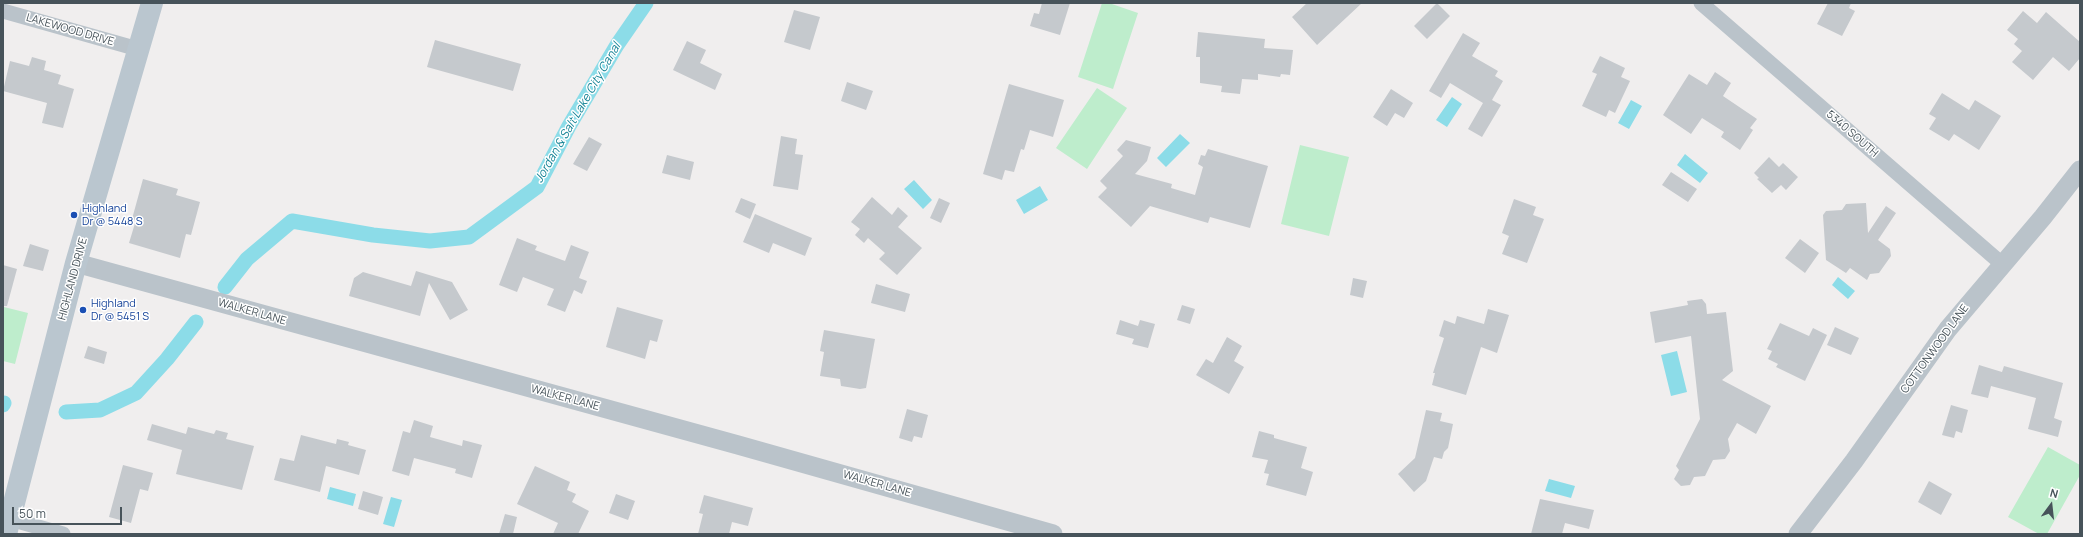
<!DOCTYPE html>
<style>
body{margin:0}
#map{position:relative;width:2083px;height:537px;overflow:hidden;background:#f0eeee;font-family:Manrope,sans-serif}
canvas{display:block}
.frame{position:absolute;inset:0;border:4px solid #47535a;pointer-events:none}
.north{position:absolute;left:2031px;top:485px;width:40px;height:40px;-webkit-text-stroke:3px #fff;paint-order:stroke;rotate:15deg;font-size:11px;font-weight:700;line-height:16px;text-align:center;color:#47535a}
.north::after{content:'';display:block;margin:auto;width:14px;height:18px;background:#47535a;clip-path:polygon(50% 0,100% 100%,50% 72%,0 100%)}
.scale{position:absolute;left:12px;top:507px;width:110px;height:18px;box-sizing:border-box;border:2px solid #47535a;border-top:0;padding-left:5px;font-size:12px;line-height:14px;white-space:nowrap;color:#47535a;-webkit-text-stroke:3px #fff;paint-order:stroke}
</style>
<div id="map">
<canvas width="2083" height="537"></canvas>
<div class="frame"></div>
<div class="north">N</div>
<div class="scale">50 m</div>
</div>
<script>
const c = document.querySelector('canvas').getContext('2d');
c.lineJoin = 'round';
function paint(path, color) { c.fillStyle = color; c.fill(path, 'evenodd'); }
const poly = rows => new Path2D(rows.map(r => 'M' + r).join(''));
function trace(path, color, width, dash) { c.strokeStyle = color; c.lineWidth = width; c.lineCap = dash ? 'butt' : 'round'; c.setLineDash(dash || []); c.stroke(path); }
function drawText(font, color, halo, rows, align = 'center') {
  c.font = font + ' Manrope,sans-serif'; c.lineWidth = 3; c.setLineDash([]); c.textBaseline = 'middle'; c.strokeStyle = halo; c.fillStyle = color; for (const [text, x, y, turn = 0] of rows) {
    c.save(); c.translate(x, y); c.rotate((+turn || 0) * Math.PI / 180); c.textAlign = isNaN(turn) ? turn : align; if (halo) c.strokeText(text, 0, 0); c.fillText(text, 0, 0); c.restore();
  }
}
paint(poly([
 [1102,3,1109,3,1138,13,1113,89,1078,77],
 [1097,88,1127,108,1087,169,1056,148],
 [1300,145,1349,157,1329,236,1281,224],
 [4,307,28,313,15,364,3,361],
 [2048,447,2080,465,2080,475,2047,534,2039,534,2008,517]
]), '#beedcc');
paint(poly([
 [1452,97,1462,104,1447,127,1436,120],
 [1631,100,1642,106,1629,129,1618,123],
 [1180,134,1190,143,1166,167,1157,158],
 [1685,154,1708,173,1700,183,1677,165],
 [914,180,932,200,923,209,904,189],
 [1040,186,1048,200,1024,214,1016,200],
 [1838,277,1855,291,1848,299,1832,285],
 [1677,351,1687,392,1671,396,1661,355],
 [1549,479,1575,486,1571,498,1545,491],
 [330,487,356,494,353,506,327,499],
 [391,497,402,500,394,527,383,524]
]), '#8cdce8');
trace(poly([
 [225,287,247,259,292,221,373,235,430,241,469,237,537,187,569,126,617,45,646,3],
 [3,405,4,403],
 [66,412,100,410,136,393,167,359,196,322]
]), '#8cdce8', 15);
paint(poly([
 [1042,3,1070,3,1060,35,1030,26,1034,13,1039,14],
 [1307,3,1362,3,1317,45,1292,17],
 [1437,3,1450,16,1427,39,1414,26],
 [1828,3,1851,3,1849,8,1855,11,1842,36,1817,24],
 [794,10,820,17,810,50,784,42],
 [2023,11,2037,23,2046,12,2080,42,2080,58,2069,71,2053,57,2033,80,2012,62,2022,51,2014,44,2018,39,2007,30],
 [1198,32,1265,39,1264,48,1293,50,1290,75,1281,74,1280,77,1258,74,1258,80,1242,79,1240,94,1221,92,1222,86,1200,83,1200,57,1196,57],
 [1463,33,1480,43,1472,56,1498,71,1495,76,1503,81,1492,100,1501,105,1482,137,1468,129,1483,103,1450,83,1441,98,1429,91],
 [435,40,521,64,513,91,427,67],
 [687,41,706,50,700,63,722,74,715,90,673,70],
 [1600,56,1625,68,1621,77,1630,81,1615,113,1609,110,1606,117,1582,106,1597,74,1592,72],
 [32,57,46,61,44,70,61,75,58,84,74,89,63,128,42,123,47,103,3,91,10,61,29,66],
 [1715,72,1731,83,1723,96,1757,119,1750,128,1753,130,1740,150,1721,137,1724,132,1702,118,1691,134,1663,115,1689,74,1707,85],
 [847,82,873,91,866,110,841,101],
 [1009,84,1064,100,1053,137,1030,130,1024,150,1021,149,1014,172,1005,170,1002,180,983,174],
 [1391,89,1413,103,1404,118,1395,113,1387,126,1373,117],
 [1942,93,1969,110,1975,100,2001,116,1979,150,1954,134,1949,141,1929,129,1936,118,1929,114],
 [781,136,797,139,795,154,803,155,798,190,773,186],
 [589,137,602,144,587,171,573,164],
 [1126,140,1151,147,1147,161,1135,174,1172,184,1171,188,1195,195,1203,167,1198,164,1201,155,1205,156,1208,149,1268,166,1250,228,1210,217,1208,223,1150,206,1131,227,1098,197,1107,188,1100,181,1123,156,1117,150],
 [667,155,694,162,690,180,662,173],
 [1769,157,1779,167,1783,163,1798,177,1786,190,1781,185,1772,193,1757,179,1759,178,1754,173],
 [1671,172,1697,189,1688,202,1662,185],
 [143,179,178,189,176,195,200,202,191,235,186,234,180,258,129,243,136,220,132,219],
 [872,197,892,215,898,207,908,216,898,227,922,248,897,275,879,259,885,253,868,238,864,243,855,235,860,229,851,222],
 [741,198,756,204,750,219,735,212],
 [939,198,950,203,941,223,930,218],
 [1514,199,1536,207,1533,215,1544,219,1527,263,1502,254,1509,236,1502,233],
 [1866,203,1868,233,1886,206,1896,213,1878,240,1890,249,1891,256,1879,273,1870,274,1867,280,1850,268,1846,273,1826,260,1823,215,1826,211,1842,210,1846,204],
 [755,214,812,238,805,256,773,243,769,253,743,242],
 [517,238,537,246,535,250,565,261,571,245,589,252,579,278,587,281,582,294,574,290,565,312,547,305,554,289,523,277,517,292,499,285],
 [1800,239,1819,253,1805,273,1785,258],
 [30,244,49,250,43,271,23,266],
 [3,265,17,269,7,306,3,306],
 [416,271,452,282,468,310,450,320,429,283,420,316,349,296,354,278,363,272,411,286],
 [1353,278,1367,281,1363,298,1350,295],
 [876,284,910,294,905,312,871,303],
 [1702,299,1706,304,1707,314,1726,312,1733,371,1722,380,1771,406,1756,434,1737,423,1728,439,1730,451,1725,459,1713,460,1705,476,1694,477,1690,485,1681,486,1674,479,1679,470,1676,466,1700,419,1691,336,1655,343,1650,312,1688,305,1687,301],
 [1182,305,1195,309,1190,324,1177,320],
 [617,307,663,320,657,342,650,340,645,359,606,347],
 [1488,309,1509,315,1497,353,1481,347,1466,395,1432,385,1435,373,1433,373,1444,338,1439,336,1444,320,1455,324,1457,316,1484,324],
 [1120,320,1138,326,1140,320,1155,324,1148,348,1132,344,1134,339,1116,334],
 [1780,323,1809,336,1813,328,1827,335,1805,381,1776,367,1778,364,1768,359,1772,351,1767,349],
 [1835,327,1859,338,1851,355,1827,345],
 [824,330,875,339,866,388,860,389,841,386,840,379,820,376,824,352,820,351],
 [1227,337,1242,346,1234,361,1244,367,1229,394,1196,375,1206,359,1213,363],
 [88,346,107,352,104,364,84,358],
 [1979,365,2002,372,2004,366,2063,383,2054,418,2062,421,2058,437,2028,429,2036,398,1991,386,1988,398,1971,394],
 [1951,405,1968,410,1962,433,1956,431,1954,438,1942,435],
 [907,409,928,415,922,438,914,436,912,442,899,438],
 [1426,410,1442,413,1440,421,1453,424,1448,448,1444,452,1442,459,1434,457,1426,481,1414,492,1398,474,1415,458],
 [414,420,433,426,430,437,462,446,463,440,482,445,472,478,455,473,456,469,414,458,409,476,392,471,403,431,410,433],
 [152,424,186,434,188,427,214,434,216,430,228,433,226,439,254,446,242,490,176,474,182,450,147,440],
 [1259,431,1274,435,1274,438,1307,447,1301,468,1313,472,1306,496,1266,485,1269,474,1264,473,1268,460,1252,457],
 [301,435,336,444,337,439,349,442,348,445,366,450,359,475,326,466,320,492,274,480,280,458,294,461],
 [123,465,153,473,148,491,140,489,131,523,109,517],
 [535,466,570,482,567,490,576,494,572,502,589,511,578,534,553,534,558,523,517,504],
 [1929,481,1952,494,1941,515,1918,502],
 [363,491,383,497,378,515,358,509],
 [616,494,635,501,628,520,609,513],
 [704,495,753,508,748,526,732,522,729,534,698,534,703,514,699,513],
 [1540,499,1594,510,1589,529,1565,523,1562,534,1531,534],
 [505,514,517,517,513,534,499,534]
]), '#c5c9cd');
trace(poly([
 [1701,3,2002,264],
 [3,11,138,49],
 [10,519,63,534]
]), '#bac3ca', 15);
trace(poly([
 [76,263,738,445,1053,534],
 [1798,534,1854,461,1948,329,2043,217,2080,170]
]), '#bac3ca', 19);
trace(poly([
 [6,534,76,263,152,3]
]), '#bac6cf', 22);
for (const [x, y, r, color] of [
 [74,215,4,"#1a4fb4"],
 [83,310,4,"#1a4fb4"]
]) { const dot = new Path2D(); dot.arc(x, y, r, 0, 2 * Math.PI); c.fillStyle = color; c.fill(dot); trace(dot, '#fff', 1.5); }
drawText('11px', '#47535a', '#fff', [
 ["LAKEWOOD DRIVE",70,30,16],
 ["5340 SOUTH",1852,134,41],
 ["HIGHLAND DRIVE",73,279,-75],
 ["WALKER LANE",252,312,16],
 ["COTTONWOOD LANE",1935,349,-54],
 ["WALKER LANE",565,398,15],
 ["WALKER LANE",877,484,16]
]);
drawText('11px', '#164399', '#fff', [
 ["Highland",82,209],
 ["Dr @ 5448 S",82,222],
 ["Highland",91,304],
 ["Dr @ 5451 S",91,317]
], 'left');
drawText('italic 12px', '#128294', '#fff', [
 ["Jordan & Salt Lake City Canal",578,113,-60]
]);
</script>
